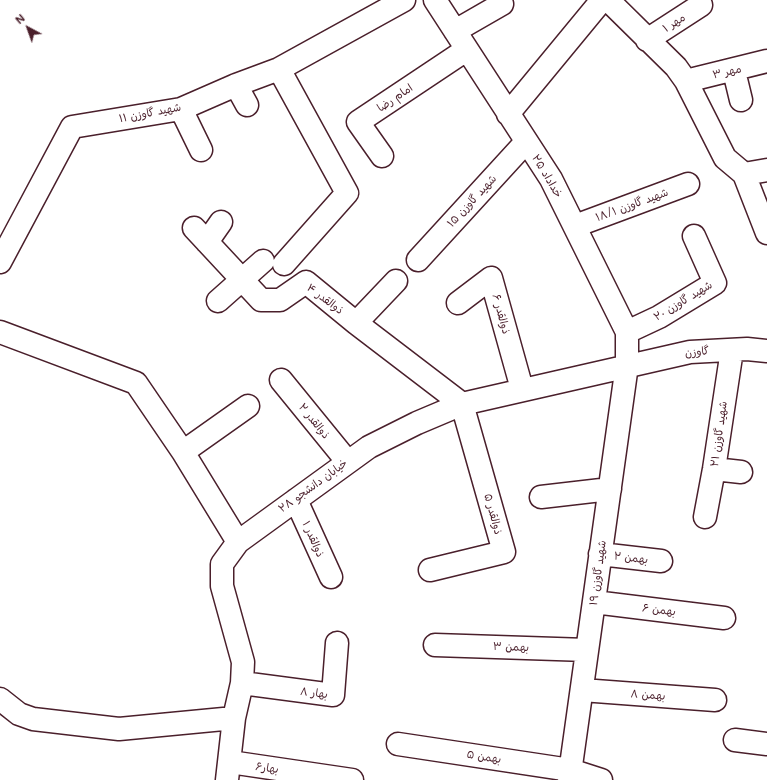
<!DOCTYPE html>
<meta charset="utf-8">
<style>
body{margin:0}
#map{position:relative;width:767px;height:780px;overflow:hidden;background:#fff;font-family:Mali,sans-serif}
canvas{display:block}
.north{position:absolute;left:8px;top:8px;width:40px;height:40px;-webkit-text-stroke:3px #fff;paint-order:stroke;rotate:319deg;font-size:11px;font-weight:700;line-height:16px;text-align:center;color:#4a1f2b}
.north::after{content:'';display:block;margin:auto;width:14px;height:18px;background:#4a1f2b;clip-path:polygon(50% 0,100% 100%,50% 72%,0 100%)}
</style>
<div id="map">
<canvas width="767" height="780"></canvas>
<div class="north">N</div>
</div>
<script>
const c = document.querySelector('canvas').getContext('2d');
c.lineJoin = 'round';
const poly = rows => new Path2D(rows.map(r => 'M' + r).join(''));
function trace(path, color, width, dash) { c.strokeStyle = color; c.lineWidth = width; c.lineCap = dash ? 'butt' : 'round'; c.setLineDash(dash || []); c.stroke(path); }
function drawText(font, color, halo, rows, align = 'center') {
  c.font = font + ' Mali,"Playpen Sans Arabic",sans-serif'; c.lineWidth = 3; c.setLineDash([]); c.textBaseline = 'middle'; c.strokeStyle = halo; c.fillStyle = color; for (const [text, x, y, turn = 0] of rows) {
    c.save(); c.translate(x, y); c.rotate((+turn || 0) * Math.PI / 180); c.textAlign = isNaN(turn) ? turn : align; if (halo) c.strokeText(text, 0, 0); c.fillText(text, 0, 0); c.restore();
  }
}
const minor = poly([
 [435,0,551,179,627,332,627,365,569,780],
 [608,0,676,67,686,81,725,158,744,174,767,233],
 [455,31,502,4],
 [647,40,701,5],
 [279,69,347,193,284,264],
 [734,71,741,100],
 [686,81,767,61],
 [236,85,247,105],
 [181,109,201,150],
 [508,114,602,0],
 [382,156,358,122,466,50],
 [744,174,767,170],
 [575,226,688,184],
 [194,228,261,300,280,300,306,282,356,323,462,404,504,552,430,570],
 [207,242,221,222],
 [418,260,526,142],
 [0,262,72,127,181,109,236,85,279,69,404,0],
 [218,301,263,261],
 [458,303,491,278,522,389],
 [356,323,396,281],
 [0,332,136,383,183,452,238,542],
 [627,332,659,317,715,283,694,236],
 [281,380,347,461],
 [183,452,248,406],
 [714,469,741,472],
 [541,497,610,489],
 [296,500,331,577],
 [705,517,714,469,732,350],
 [600,554,661,561],
 [594,602,724,618],
 [435,645,587,650],
 [242,683,333,695,337,643],
 [582,690,715,700],
 [0,699,19,714,33,719,119,729,234,718],
 [735,740,767,744],
 [398,744,570,770,601,780],
 [230,762,352,780],
 [227,780,234,718,242,683,243,662,222,586,222,564,238,542,369,447,417,423,462,404,690,352,747,349,767,351]
]);
trace(minor, '#4a1f2b', 25);
trace(minor, '#fff', 22);
drawText('11px', '#4a1f2b', '#fff', [
 ["مهر ۱",674,23,-33],
 ["مهر ۳",727,72,-13],
 ["امام رضا",395,98,-34],
 ["شهید گاوزن ۱۱",150,113,-11],
 ["خداداد ۲۵",547,176,59],
 ["شهید گاوزن ۱۵",472,201,-47],
 ["شهید گاوزن ۱۸/۱",632,205,-20],
 ["ذوالقدر ۴",325,299,37],
 ["شهید گاوزن ۲۰",683,301,-31],
 ["ذوالقدر ۶",501,314,75],
 ["گاوزن",697,352,-6],
 ["ذوالقدر ۲",314,421,51],
 ["شهید گاوزن ۲۱",719,434,-82],
 ["خیابان دانشجو ۲۸",313,486,-36],
 ["ذوالقدر ۵",493,514,75],
 ["ذوالقدر ۱",313,539,66],
 ["بهمن ۲",631,558,7],
 ["شهید گاوزن ۱۹",598,573,-82],
 ["بهمن ۶",659,610,7],
 ["بهمن ۳",511,647,2],
 ["بهار ۸",314,693,7],
 ["بهمن ۸",648,695,4],
 ["بهمن ۵",484,757,9],
 ["بهار۶",267,768,8]
]);
</script>
